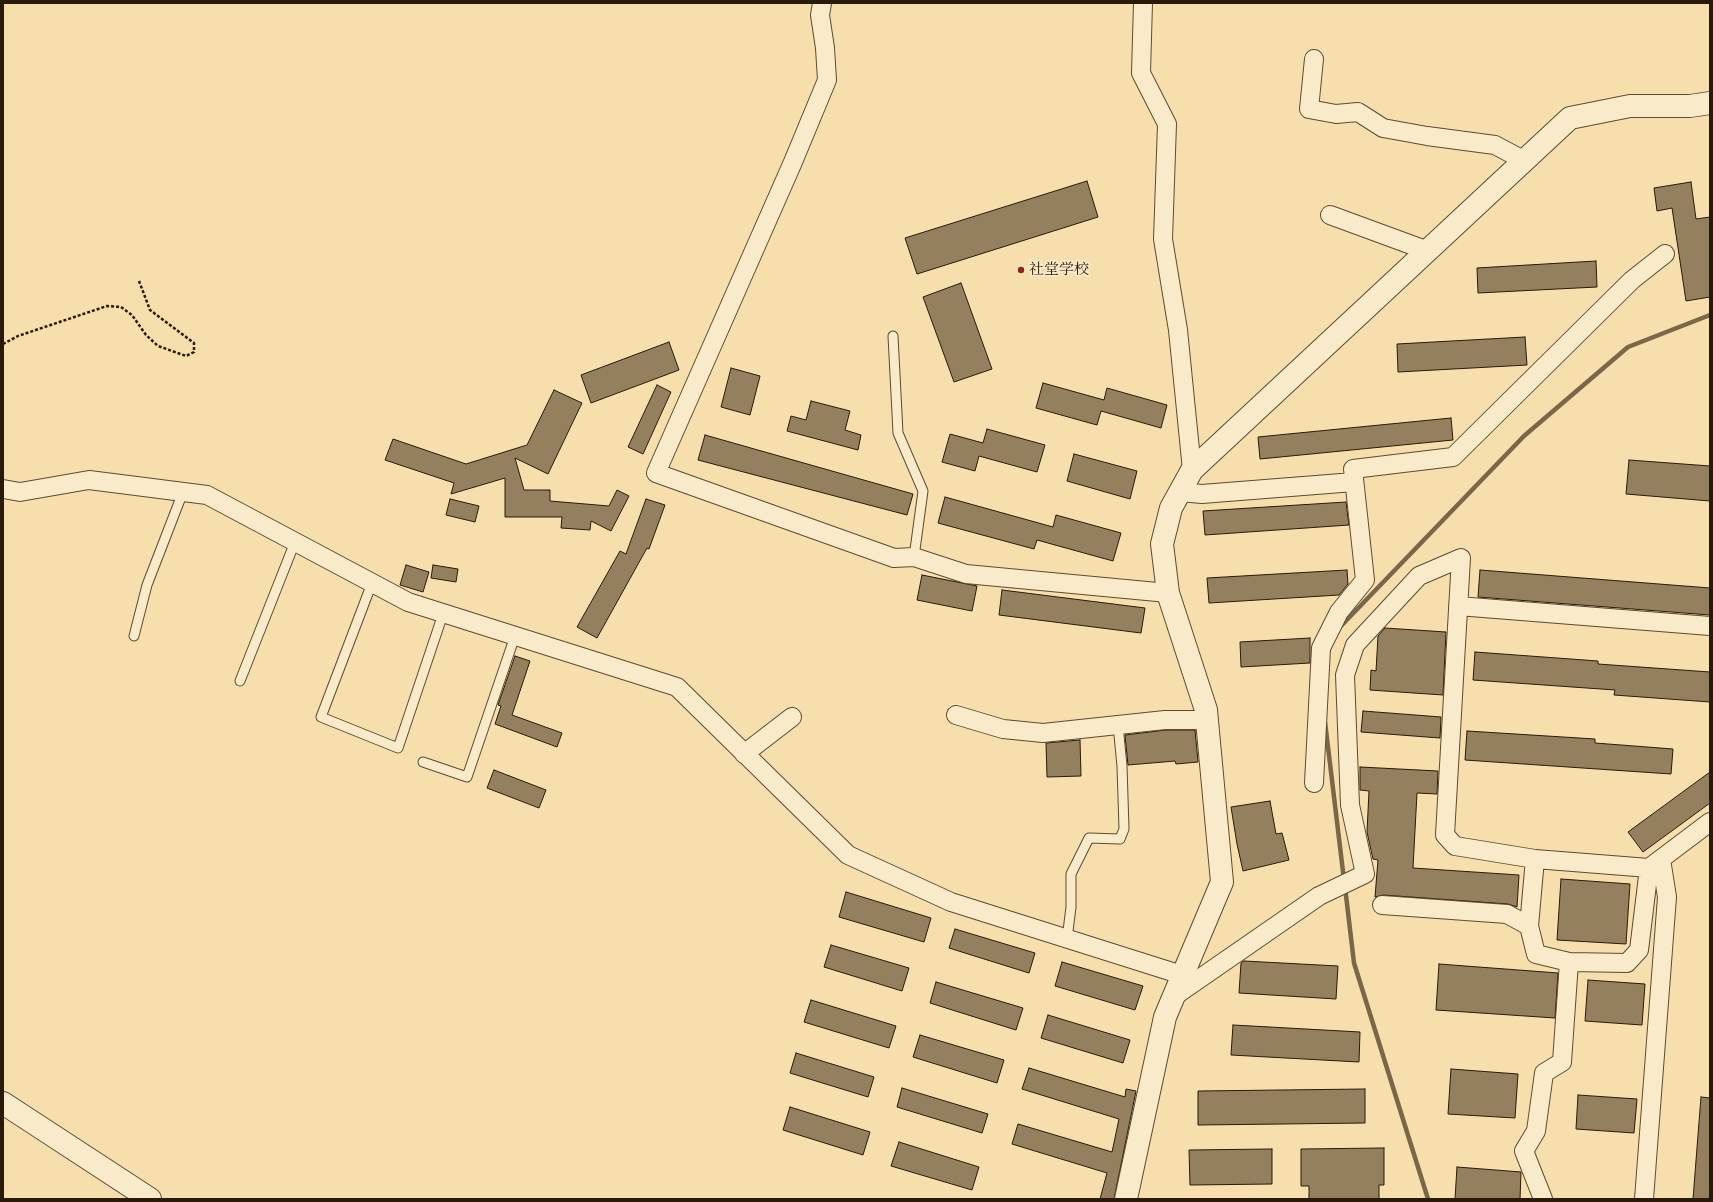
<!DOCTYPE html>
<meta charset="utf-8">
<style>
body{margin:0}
#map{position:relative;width:1713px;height:1202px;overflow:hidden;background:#f6dead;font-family:Alegreya,serif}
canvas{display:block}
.frame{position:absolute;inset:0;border:4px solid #291a08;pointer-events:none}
</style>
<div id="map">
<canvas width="1713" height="1202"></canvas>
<div class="frame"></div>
</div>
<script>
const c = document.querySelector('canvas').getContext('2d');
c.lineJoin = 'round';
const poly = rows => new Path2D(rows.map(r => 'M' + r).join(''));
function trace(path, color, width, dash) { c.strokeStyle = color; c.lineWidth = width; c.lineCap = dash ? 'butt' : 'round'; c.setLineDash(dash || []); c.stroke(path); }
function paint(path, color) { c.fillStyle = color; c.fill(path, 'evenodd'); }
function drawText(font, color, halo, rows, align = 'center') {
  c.font = font + ' Alegreya,"Noto Serif SC",serif'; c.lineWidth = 3.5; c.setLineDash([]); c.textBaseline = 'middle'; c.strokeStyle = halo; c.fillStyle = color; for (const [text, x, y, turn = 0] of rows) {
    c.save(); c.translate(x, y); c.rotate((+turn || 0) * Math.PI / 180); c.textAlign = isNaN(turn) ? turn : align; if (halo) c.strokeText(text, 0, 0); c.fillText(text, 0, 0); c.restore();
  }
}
trace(poly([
 [1340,627,1524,436,1628,347,1710,315],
 [1325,722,1344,880],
 [1345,887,1354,963,1428,1199]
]), '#7a6749', 4.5);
const building = poly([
 [1087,181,1098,217,917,274,905,238,1087,181],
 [1691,182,1696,219,1710,217,1710,297,1686,301,1672,208,1657,211,1654,188,1691,182],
 [1596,261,1597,287,1478,293,1477,268,1596,261],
 [961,283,992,369,954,382,923,297,961,283],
 [1525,337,1527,365,1398,372,1397,344,1525,337],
 [669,342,679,370,591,403,581,375,669,342],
 [731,368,760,376,750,415,721,407,731,368],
 [1043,383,1104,400,1107,388,1167,405,1161,428,1101,411,1097,425,1036,408,1043,383],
 [657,385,671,392,643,454,628,447,657,385],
 [554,390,582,403,548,474,515,458,524,490,550,490,550,501,609,506,617,490,629,496,611,531,591,521,590,530,561,528,562,517,505,517,505,478,451,494,454,483,385,460,393,439,466,464,527,445,554,390],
 [811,401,850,411,845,430,861,435,858,450,787,431,791,416,806,420,811,401],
 [1451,418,1453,440,1260,459,1258,437,1451,418],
 [987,429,1045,445,1037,472,979,456,975,471,942,462,950,434,983,443,987,429],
 [705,435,913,494,907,515,698,460,705,435],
 [1074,454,1137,471,1130,499,1067,481,1074,454],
 [1629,460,1710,466,1710,501,1626,494,1629,460],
 [945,497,1053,527,1056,515,1121,533,1113,561,1037,540,1034,549,938,523,945,497],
 [450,499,479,506,475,522,446,515,450,499],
 [646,499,665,505,649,549,647,548,597,638,577,627,620,551,626,554,646,499],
 [1346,502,1349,525,1205,535,1203,511,1346,502],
 [406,565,429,572,423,592,400,585,406,565],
 [433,565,458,569,456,582,431,578,433,565],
 [1347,570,1348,584,1339,595,1209,603,1207,578,1347,570],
 [1480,570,1710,588,1710,615,1478,597,1480,570],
 [922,575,977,586,972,611,917,600,922,575],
 [1002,590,1145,608,1141,633,999,615,1002,590],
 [1385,628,1446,632,1443,695,1370,690,1371,670,1376,671,1378,636,1385,628],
 [1310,638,1310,663,1241,667,1240,642,1310,638],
 [1475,652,1598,661,1598,664,1710,672,1710,702,1614,695,1615,690,1473,680,1475,652],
 [515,656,530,661,512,715,562,733,557,747,495,724,501,706,498,705,515,656],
 [1363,711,1441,717,1440,738,1361,732,1363,711],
 [1166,730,1195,730,1198,762,1176,764,1175,761,1128,765,1125,735,1166,730],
 [1467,731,1595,739,1595,743,1673,749,1671,774,1465,760,1467,731],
 [1080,740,1081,776,1047,777,1046,743,1080,740],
 [1360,767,1438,771,1437,794,1417,793,1413,868,1519,875,1517,907,1508,904,1383,895,1375,897,1378,860,1373,859,1367,832,1369,791,1360,790,1360,767],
 [494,770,546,790,539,808,487,788,494,770],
 [1710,772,1710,803,1643,852,1628,832,1710,772],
 [1270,801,1276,834,1282,833,1289,860,1243,871,1237,844,1231,807,1270,801],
 [1561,879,1630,884,1626,944,1557,940,1561,879],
 [846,892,931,918,924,942,839,917,846,892],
 [955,929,1035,953,1029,973,949,948,955,929],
 [831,945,909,968,902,991,824,967,831,945],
 [1244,961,1338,966,1336,999,1239,993,1241,963,1244,961],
 [1062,962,1143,986,1135,1010,1055,986,1062,962],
 [1439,964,1558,973,1555,1018,1436,1010,1439,964],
 [1588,980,1645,984,1642,1025,1585,1021,1588,980],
 [936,982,1023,1008,1016,1030,930,1003,936,982],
 [811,1000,896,1026,889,1048,804,1022,811,1000],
 [1048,1015,1130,1040,1123,1063,1041,1038,1048,1015],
 [1233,1025,1360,1032,1359,1062,1231,1055,1233,1025],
 [920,1035,1004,1060,997,1083,913,1057,920,1035],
 [796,1053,874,1077,868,1097,790,1073,796,1053],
 [1029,1068,1125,1097,1126,1089,1136,1091,1114,1199,1100,1199,1107,1173,1012,1144,1018,1124,1112,1152,1119,1119,1022,1089,1029,1068],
 [1451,1069,1518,1074,1515,1118,1448,1114,1451,1069],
 [902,1088,988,1114,982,1133,897,1107,902,1088],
 [1365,1089,1365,1123,1198,1125,1198,1091,1365,1089],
 [1578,1095,1637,1099,1634,1133,1576,1129,1578,1095],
 [1701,1097,1710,1098,1710,1199,1693,1199,1701,1097],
 [790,1107,870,1132,863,1155,783,1130,790,1107],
 [899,1142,979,1167,972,1190,891,1166,899,1142],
 [1384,1148,1384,1185,1379,1185,1379,1199,1309,1199,1309,1186,1301,1186,1301,1149,1384,1148],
 [1272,1149,1272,1184,1190,1185,1189,1150,1272,1149],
 [1457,1167,1521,1172,1520,1199,1455,1199,1457,1167]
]);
paint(building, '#94805e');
trace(building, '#291a08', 1);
const service = poly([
 [893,336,898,433,923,491,914,557],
 [372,583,321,717,398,748,443,614],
 [134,636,147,585,183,492],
 [240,681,295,542],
 [423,762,467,777,515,636],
 [1067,939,1071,907,1071,874,1089,838,1120,839,1124,829,1122,766,1118,725]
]);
const minor = poly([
 [822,3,820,15,825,48,827,80,793,162,656,473,894,558,914,557,966,574,1168,593],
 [1143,3,1141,73,1167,124,1163,239,1178,330,1192,470],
 [1314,59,1309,109,1336,114,1358,112,1383,128,1427,136,1495,145,1525,161],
 [1330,215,1428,251],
 [3,489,20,492,89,480,207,495,408,602,677,687,848,855,951,902,1182,975],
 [1180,492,1202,494,1354,482],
 [1458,606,1710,626],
 [956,715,1003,729,1043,733,1165,720,1207,720],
 [744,754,792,717],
 [1314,783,1321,648,1339,612,1365,580,1353,469,1453,457,1632,280,1665,254],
 [1535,859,1649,868,1710,822],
 [1382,905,1507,914,1529,926,1536,954,1569,962,1562,1062,1544,1073,1536,1131,1524,1151,1543,1199],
 [1569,962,1627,963,1639,950,1649,868],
 [1173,997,1319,896,1365,874,1350,805,1345,675,1355,645,1419,576,1461,558,1445,835,1455,846,1535,859,1529,926],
 [1644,1199,1667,897,1661,859]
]);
const tertiary = poly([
 [3,1103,150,1199],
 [1126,1199,1165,1017,1222,882,1206,710,1168,593,1162,544,1171,508,1192,470,1570,118,1630,106,1690,106,1710,103]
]);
trace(service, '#5c4b31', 11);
trace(minor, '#5c4b31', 20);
trace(tertiary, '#5c4b31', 24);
trace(poly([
 [3,344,18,336,107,306,121,307,132,315,146,335,158,346,186,356,194,352,194,343,150,310,139,281]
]), '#291a08', 2.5, [3, 2]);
trace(service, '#f9eaca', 9);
trace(minor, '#f9eaca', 18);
trace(tertiary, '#f9eaca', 22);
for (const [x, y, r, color] of [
 [1021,270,4,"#8f2418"]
]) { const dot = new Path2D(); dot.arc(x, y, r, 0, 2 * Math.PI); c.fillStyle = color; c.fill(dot); trace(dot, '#f9eaca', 1.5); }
drawText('15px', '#291a08', '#f9eaca', [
 ["社堂学校",1029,270]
], 'left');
</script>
